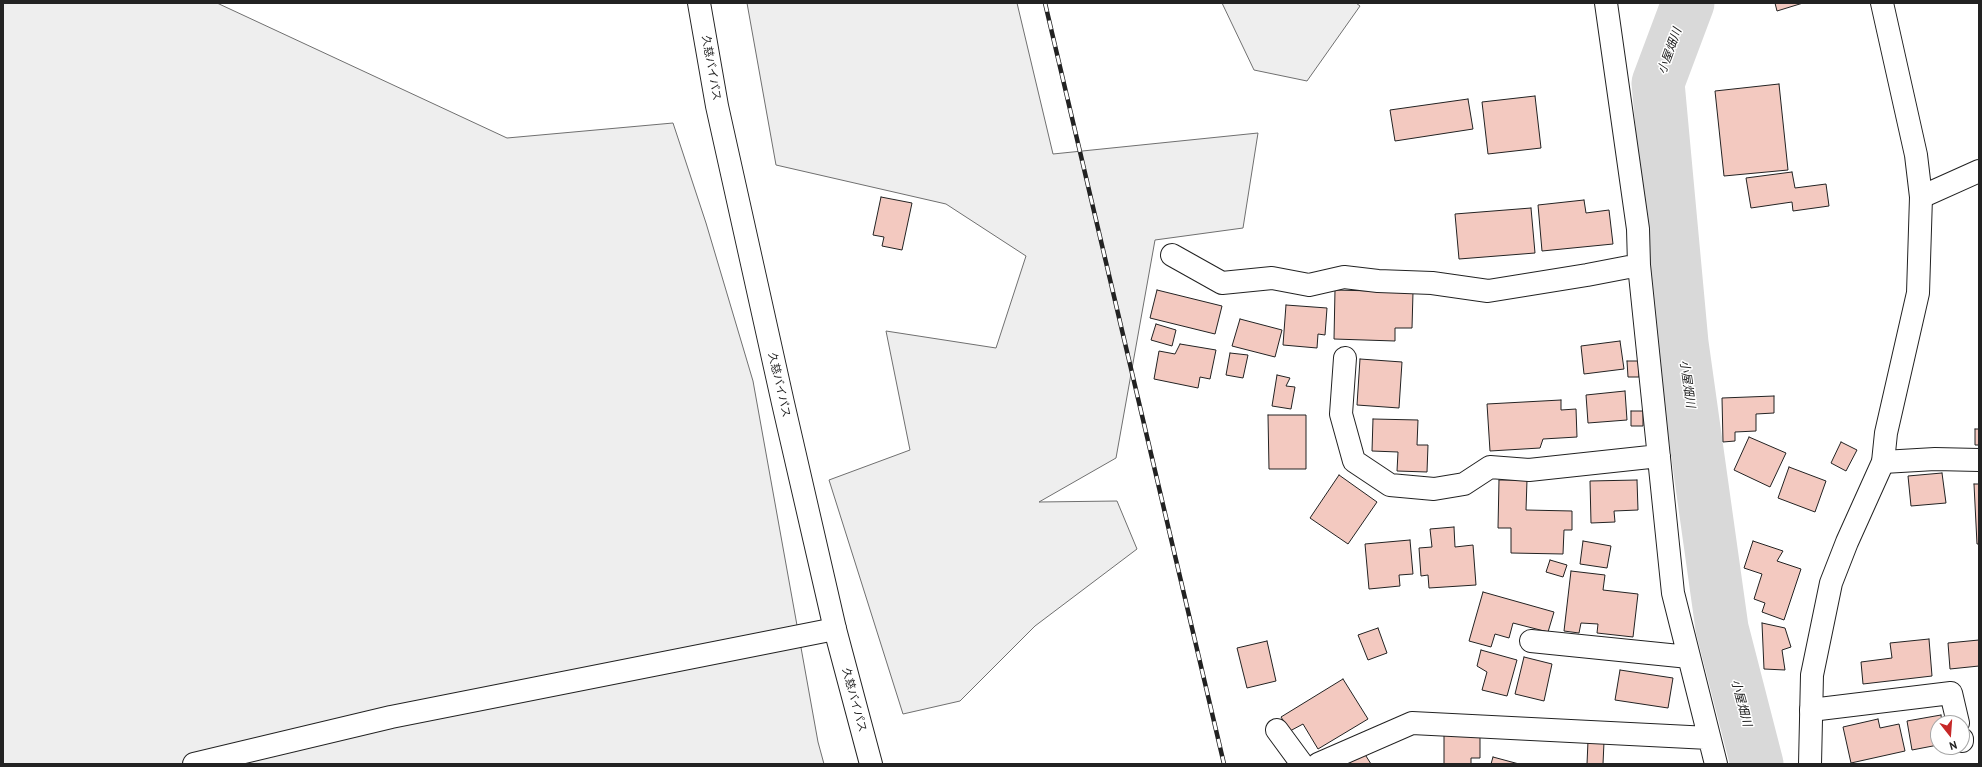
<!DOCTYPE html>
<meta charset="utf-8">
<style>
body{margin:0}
#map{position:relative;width:1982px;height:767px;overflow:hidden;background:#fff;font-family:"PT Sans",sans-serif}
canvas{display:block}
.frame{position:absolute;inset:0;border:4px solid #222;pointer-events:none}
.north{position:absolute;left:1930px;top:715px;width:40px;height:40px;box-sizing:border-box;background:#fff;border:1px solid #a7a7a7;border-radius:50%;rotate:163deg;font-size:11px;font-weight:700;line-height:16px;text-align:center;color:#222}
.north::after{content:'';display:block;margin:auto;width:14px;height:18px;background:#c62828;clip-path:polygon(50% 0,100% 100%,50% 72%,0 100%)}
</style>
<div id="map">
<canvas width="1982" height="767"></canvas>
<div class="frame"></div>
<div class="north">N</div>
</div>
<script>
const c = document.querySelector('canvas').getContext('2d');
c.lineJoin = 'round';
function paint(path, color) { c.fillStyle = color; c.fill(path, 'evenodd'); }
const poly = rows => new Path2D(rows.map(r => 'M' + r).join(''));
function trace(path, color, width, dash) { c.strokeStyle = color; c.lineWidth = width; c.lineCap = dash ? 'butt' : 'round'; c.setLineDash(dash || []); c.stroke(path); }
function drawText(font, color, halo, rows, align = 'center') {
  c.font = font + ' "PT Sans","Noto Sans JP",sans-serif'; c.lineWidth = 3; c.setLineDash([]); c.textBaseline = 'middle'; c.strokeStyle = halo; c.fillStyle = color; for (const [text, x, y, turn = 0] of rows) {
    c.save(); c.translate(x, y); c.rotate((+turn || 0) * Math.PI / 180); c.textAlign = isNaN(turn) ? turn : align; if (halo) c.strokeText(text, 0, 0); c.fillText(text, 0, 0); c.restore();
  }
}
const green = poly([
 [3,3,217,3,507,138,673,123,706,223,753,381,818,742,824,764,3,764,3,3],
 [747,3,1017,3,1053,154,1258,133,1243,228,1155,240,1116,458,1039,502,1117,501,1137,549,1035,626,960,701,903,714,829,480,910,450,886,331,996,348,1026,256,946,204,776,165,747,3],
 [1222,3,1356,3,1360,6,1307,81,1254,70,1222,3]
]);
paint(green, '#eee');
trace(green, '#6f6f6f', 1);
trace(poly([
 [1688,3,1658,83,1682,343,1722,628,1757,764]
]), '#d9d9d9', 53);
const building = poly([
 [1775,3,1803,3,1777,11,1775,3],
 [1779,84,1788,170,1724,176,1715,91,1779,84],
 [1535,96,1541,148,1488,154,1482,102,1535,96],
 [1468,99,1473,129,1395,141,1390,110,1468,99],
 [1792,172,1795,188,1826,184,1829,206,1793,211,1792,202,1751,208,1746,178,1792,172],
 [881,197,912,203,902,250,882,246,884,237,873,235,881,197],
 [1584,200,1586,213,1609,210,1613,244,1542,251,1538,205,1584,200],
 [1531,208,1535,253,1459,259,1455,214,1531,208],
 [1157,290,1222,306,1215,334,1150,318,1157,290],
 [1335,290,1413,292,1412,328,1395,328,1395,341,1334,339,1335,290],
 [1286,305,1327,308,1325,335,1318,334,1317,348,1283,345,1286,305],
 [1240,319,1282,330,1275,357,1232,346,1240,319],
 [1156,324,1176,330,1172,346,1151,340,1156,324],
 [1620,341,1624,369,1584,374,1581,346,1620,341],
 [1180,344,1216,350,1210,379,1200,377,1198,388,1154,379,1159,351,1175,354,1180,344],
 [1230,353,1248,355,1243,378,1226,375,1230,353],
 [1360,359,1402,362,1399,408,1357,405,1360,359],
 [1627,361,1639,361,1639,377,1628,377,1627,361],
 [1277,375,1290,378,1286,386,1295,387,1291,409,1272,406,1277,375],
 [1625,391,1627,420,1588,423,1586,395,1625,391],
 [1774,396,1774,413,1756,414,1756,431,1735,432,1735,441,1723,442,1722,398,1774,396],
 [1561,400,1561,410,1576,409,1577,437,1543,439,1540,448,1490,451,1487,404,1561,400],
 [1631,411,1643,411,1643,426,1631,426,1631,411],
 [1268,415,1306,415,1306,469,1269,469,1268,415],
 [1373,419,1418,420,1417,445,1428,445,1427,472,1397,471,1398,452,1372,451,1373,419],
 [1975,429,1979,429,1979,445,1975,445,1975,429],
 [1749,437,1786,453,1770,487,1734,470,1749,437],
 [1841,442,1857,450,1846,471,1831,463,1841,442],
 [1789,467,1826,481,1815,512,1778,498,1789,467],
 [1942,473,1946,503,1911,506,1908,476,1942,473],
 [1339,475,1377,502,1348,544,1310,518,1339,475],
 [1499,480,1527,480,1526,510,1572,511,1572,530,1564,530,1563,554,1511,553,1511,528,1498,528,1499,480],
 [1637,480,1638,510,1614,511,1615,522,1591,523,1590,481,1637,480],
 [1974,484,1979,484,1979,544,1977,544,1974,484],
 [1454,527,1455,547,1473,545,1476,585,1429,588,1428,575,1421,576,1419,548,1432,547,1430,529,1454,527],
 [1410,540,1413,574,1399,575,1400,586,1369,589,1365,544,1410,540],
 [1583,541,1611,546,1607,568,1580,564,1583,541],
 [1753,541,1783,551,1777,561,1801,569,1784,620,1762,612,1765,603,1754,599,1762,574,1744,568,1753,541],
 [1550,560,1567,565,1563,577,1546,572,1550,560],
 [1571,571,1605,575,1603,590,1638,594,1633,637,1597,633,1598,624,1581,623,1579,633,1564,631,1571,571],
 [1483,592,1554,612,1548,632,1513,623,1509,638,1495,634,1491,647,1469,641,1483,592],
 [1762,623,1785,628,1791,647,1782,650,1785,670,1764,669,1762,623],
 [1378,628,1387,653,1368,660,1358,635,1378,628],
 [1929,639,1932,676,1863,684,1861,662,1892,658,1890,643,1929,639],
 [1979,640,1979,666,1950,669,1948,643,1979,640],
 [1267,641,1276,681,1247,688,1237,648,1267,641],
 [1481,650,1517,660,1507,696,1482,690,1487,672,1477,666,1481,650],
 [1524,657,1552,664,1544,701,1515,694,1524,657],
 [1620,670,1673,678,1668,708,1615,700,1620,670],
 [1343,679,1368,719,1318,749,1303,724,1290,731,1281,717,1343,679],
 [1941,715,1942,723,1938,723,1938,745,1912,750,1907,721,1941,715],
 [1878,719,1880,728,1899,724,1905,751,1851,763,1843,727,1878,719],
 [1480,733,1480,758,1471,758,1471,764,1444,764,1444,734,1480,733],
 [1588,741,1604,742,1603,764,1587,764,1588,741],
 [1361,748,1371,764,1338,764,1361,748],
 [1493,757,1519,764,1491,764,1493,757]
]);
paint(building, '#f3c9c0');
trace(building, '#222', 1);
const minor = poly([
 [1606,3,1638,229,1639,265,1673,593,1716,764],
 [1921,197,1979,171],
 [1172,255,1222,283,1272,278,1309,285,1344,277,1378,281,1432,283,1488,291,1587,275,1639,265],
 [1345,358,1341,414,1354,461,1390,485,1434,489,1464,484,1490,467,1529,470,1659,456],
 [1883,462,1935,459,1979,460],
 [1531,641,1689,657],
 [1811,710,1951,693,1958,723],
 [1277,730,1302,764],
 [1962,739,1962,741],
 [1318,764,1412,723,1709,738]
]);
const tertiary = poly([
 [194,764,391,717,835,629],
 [1810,764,1812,675,1831,583,1847,542,1883,462,1886,433,1918,293,1921,197,1916,155,1882,3]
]);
const trunk = poly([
 [699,3,717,106,783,403,835,629,871,764]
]);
trace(minor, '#222', 24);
trace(tertiary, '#222', 24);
trace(trunk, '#222', 24);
trace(minor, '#fff', 22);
trace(tertiary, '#fff', 22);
trace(trunk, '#fff', 22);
const rail = poly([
 [1045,3,1224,764]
]);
trace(rail, '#222', 4.5);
trace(rail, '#fff', 3, [9]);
drawText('11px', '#222', '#fff', [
 ["久慈バイパス",711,68,80],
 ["久慈バイパス",779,385,77],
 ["久慈バイパス",854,700,75]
]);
drawText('italic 12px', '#222', '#fff', [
 ["小屋畑川",1670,51,-70],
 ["小屋畑川",1687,384,82],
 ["小屋畑川",1741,703,75]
]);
</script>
